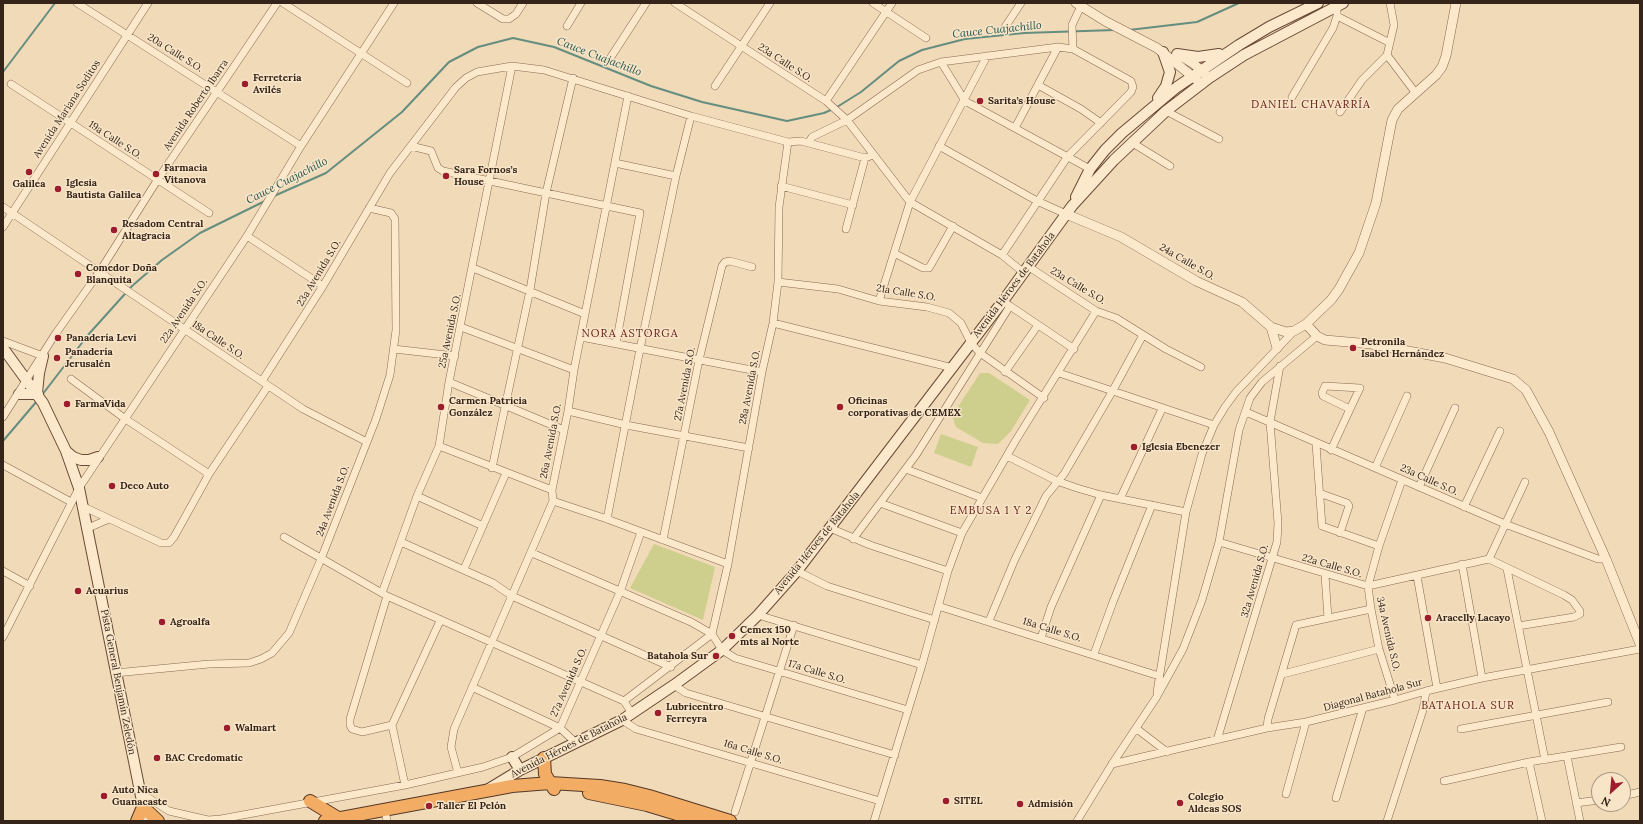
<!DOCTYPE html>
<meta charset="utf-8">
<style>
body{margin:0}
#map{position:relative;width:1643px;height:824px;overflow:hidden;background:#f1dab8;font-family:Lora,serif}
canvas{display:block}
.frame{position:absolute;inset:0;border:4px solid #352419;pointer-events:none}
.north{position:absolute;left:1591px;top:772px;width:40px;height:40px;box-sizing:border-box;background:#f8e5c8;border:1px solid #aa9882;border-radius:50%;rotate:207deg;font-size:11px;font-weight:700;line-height:16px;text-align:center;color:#352419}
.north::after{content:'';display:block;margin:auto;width:14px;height:18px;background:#9c1d2b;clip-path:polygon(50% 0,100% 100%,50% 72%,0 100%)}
</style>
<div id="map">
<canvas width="1643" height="824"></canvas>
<div class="frame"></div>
<div class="north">N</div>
</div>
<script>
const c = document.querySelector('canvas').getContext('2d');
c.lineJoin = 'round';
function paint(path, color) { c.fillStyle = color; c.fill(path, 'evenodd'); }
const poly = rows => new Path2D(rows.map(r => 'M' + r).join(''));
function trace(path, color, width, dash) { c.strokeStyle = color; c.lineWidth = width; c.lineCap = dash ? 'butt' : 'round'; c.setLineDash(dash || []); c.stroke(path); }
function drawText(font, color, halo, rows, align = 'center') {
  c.font = font + ' Lora,serif'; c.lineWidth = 3; c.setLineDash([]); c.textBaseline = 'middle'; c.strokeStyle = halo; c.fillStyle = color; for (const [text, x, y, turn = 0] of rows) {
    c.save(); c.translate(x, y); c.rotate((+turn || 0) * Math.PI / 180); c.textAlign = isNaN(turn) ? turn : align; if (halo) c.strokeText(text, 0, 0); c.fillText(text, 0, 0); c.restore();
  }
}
paint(poly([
 [980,373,989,373,1030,400,1011,431,998,444,983,443,956,427,952,416],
 [941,434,978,447,971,467,934,453],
 [654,544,715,567,703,620,630,588]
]), '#cecf8c');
trace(poly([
 [1129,30,1197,22,1239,3],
 [3,72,55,3],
 [837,107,861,92,899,61,922,50,965,39,1024,33,1115,30],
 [274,196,326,173,402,112,449,62,478,47,513,38,554,47,651,86,702,102,787,121,824,113,833,109],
 [42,395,88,335,132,286,162,260,200,233,265,201],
 [3,441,37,401]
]), '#658e80', 2);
const minor = poly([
 [77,3,301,146],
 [283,3,407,83],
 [477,3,503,19,509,19,516,14,523,3],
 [675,3,826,101,847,120,910,202,1002,255,1024,273],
 [873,3,926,38],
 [1337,16,1390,43],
 [567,26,581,3],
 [1003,30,1021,3],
 [1073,49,1072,25,1081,6],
 [1387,55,1415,92],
 [609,60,646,3],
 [941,62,965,101,1090,169],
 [11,84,209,213],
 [1038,85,1081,109,1101,123],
 [715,86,770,3],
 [1292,97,1333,28,1337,16,1337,6],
 [826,101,892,3],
 [1166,111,1219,139],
 [1340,112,1362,80,1387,55,1394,25,1390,3],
 [1015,128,1058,47],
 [809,142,812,137,847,120,918,70,941,62,1058,47,1073,49,1131,81,1133,87,1131,92,1068,156,1002,255],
 [1131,142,1170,166],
 [411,146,431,151,438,168,443,171,640,213,616,344],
 [939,146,1037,201,1066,214],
 [615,163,676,176],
 [781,186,853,205],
 [3,207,303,409,367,442],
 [3,227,148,3],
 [846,229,865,158],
 [247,236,323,286],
 [894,253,923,268,929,268,953,226],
 [1029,267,1096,311,1116,318,1166,349,1201,367],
 [473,268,585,314],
 [778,282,838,289,879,301,927,307,949,313,961,323,971,343,980,353,1044,398],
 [879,301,910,202,987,56],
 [1010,306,1074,349],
 [773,323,953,368],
 [461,327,574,370],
 [581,337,762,372],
 [3,341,43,356],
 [394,349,455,356],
 [1005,372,1038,325],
 [1059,373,1214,425],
 [71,379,124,418,209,474],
 [262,381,323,286,390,173,456,87,466,78,477,72,512,66,544,70,691,116,788,142,801,141,865,158,873,155],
 [449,382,564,430],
 [568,411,626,425,749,448],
 [1246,412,1505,524,1598,559,1606,559],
 [3,417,54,336,100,271,158,179,277,3],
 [1316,444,1322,526,1379,546],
 [439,446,552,490],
 [1331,450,1350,409,1360,388,1325,386,1322,393,1323,396,1350,409],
 [1007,456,1057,481,1077,488,1101,495,1186,512],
 [3,465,71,502],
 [492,468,530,290,546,193,573,78],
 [1375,468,1407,396],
 [906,469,982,498],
 [1419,487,1455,408],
 [1319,493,1347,503,1349,506,1340,533],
 [417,496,483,526],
 [1120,499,1162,409],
 [553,501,607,519,728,564],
 [880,503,962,533],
 [84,507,161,543,169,543,174,537,209,474,268,386],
 [1464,507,1500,431],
 [607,519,640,349,676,176,691,116],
 [88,528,109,519],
 [830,528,870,545,948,571],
 [284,537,387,596,624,701,632,714],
 [853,539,916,455,1010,306,1003,301],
 [663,540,699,360,722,266,725,262,730,261,752,267],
 [401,542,493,583,512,596,671,667],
 [1219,542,1368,586,1489,559],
 [532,553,691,622,712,634,722,650,735,658,908,710],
 [1489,559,1564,595,1572,600,1580,611,1580,614,1574,617,1518,626],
 [1489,559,1525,482],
 [1462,564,1482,678],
 [464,569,506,473],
 [1507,569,1545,760],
 [3,571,30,586],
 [797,571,827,586,935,620],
 [1325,575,1328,618],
 [1417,576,1437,688],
 [382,593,417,496,439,446,449,382,512,66],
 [387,596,350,719,350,725,352,729,362,732,392,725],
 [938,606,1159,676],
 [758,615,922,665],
 [989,621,1015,559,1046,496,1064,474,1112,392,1143,335],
 [712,634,728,564,762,372,773,323,778,282,779,207,788,142],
 [3,637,79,488,247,236,301,146,394,3],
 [1041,638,1051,607,1101,495],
 [1094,654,1113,602,1152,505],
 [115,673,209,664,249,663,261,659,272,653,289,633,321,559,376,419,390,375,396,330,395,219,391,213,369,208],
 [1283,674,1379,649],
 [674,685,686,693,895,755],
 [472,687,560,728,620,592,641,532],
 [1157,692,1186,512,1202,454,1214,425,1225,407,1236,392,1294,331],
 [1395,700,1379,649,1371,609,1368,586,1379,546,1402,480],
 [624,701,712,634],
 [622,720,636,729,880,801],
 [1267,728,1268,719,1296,625,1371,609],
 [1137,729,1167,752],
 [1461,729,1608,702],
 [1217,740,1277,542,1278,523,1270,422,1280,366],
 [1567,756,1580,821],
 [1529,762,1542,821],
 [1112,764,1267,728,1306,722,1395,700,1426,691,1482,678,1640,649],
 [458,773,451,747,454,729,553,501,552,490,568,411,574,370,628,96],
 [1444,781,1529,762,1621,747],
 [405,785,392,725,440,621],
 [141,793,169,811,208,820,221,819,405,785,483,767,512,757,560,728,575,742],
 [1286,794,1306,722],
 [1623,796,1640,792],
 [1336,798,1363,708],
 [1576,803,1599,800],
 [385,810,387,821],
 [735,812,794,625],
 [874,821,922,665,948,571,962,533,1016,440,1096,311],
 [1077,821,1112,764,1156,698,1183,649,1202,600,1219,542,1239,430,1250,398,1262,382,1317,336],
 [1387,821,1423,710,1426,691]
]);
const tertiary = poly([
 [1076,3,1105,21,1157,48,1202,84],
 [1179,55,1194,64,1209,78],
 [1066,214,1121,237,1196,281,1242,302,1271,327,1286,332,1294,331,1306,324,1331,300,1339,289,1359,253,1376,203,1392,120,1398,109,1436,75,1442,67,1446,56,1456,3],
 [1306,324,1317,336,1325,340,1371,344,1445,358,1513,379,1526,390,1549,432,1606,559,1640,644],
 [1271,327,1277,348]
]);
const secondary = poly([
 [1177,54,1198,57,1219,54],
 [1158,98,1166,86,1170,72,1163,52],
 [1076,197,1090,169,1105,150,1122,133,1177,87,1239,45,1269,27,1318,3],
 [3,348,43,403,66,451,79,488,146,821],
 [37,393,39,373,43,356],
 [19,394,38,394],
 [66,451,73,457,81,460,89,460,98,457],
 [512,757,520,770],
 [487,790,520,770,622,720,674,685,722,650,758,615,797,571,1003,301,1072,206,1114,160,1166,111,1209,78,1244,55,1343,3]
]);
const trunk = poly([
 [544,758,545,774,554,789],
 [589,793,647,805,700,821],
 [310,801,338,818],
 [137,821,143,807,158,821],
 [325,821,512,786,550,783,600,786,625,790,649,796,730,821]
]);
trace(minor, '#886952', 8);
trace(tertiary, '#886952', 10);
trace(secondary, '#694a36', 12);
trace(trunk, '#553827', 14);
trace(minor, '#fce8cb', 7);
trace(tertiary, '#fce8cb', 9);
trace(secondary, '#fce8cb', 10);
trace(trunk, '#f2ac64', 12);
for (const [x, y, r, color] of [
 [245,84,4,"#9c1d2b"],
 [980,101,4,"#9c1d2b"],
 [29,172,4,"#9c1d2b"],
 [156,174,4,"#9c1d2b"],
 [446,176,4,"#9c1d2b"],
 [58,189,4,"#9c1d2b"],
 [114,230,4,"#9c1d2b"],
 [78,274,4,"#9c1d2b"],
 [58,338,4,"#9c1d2b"],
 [1353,348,4,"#9c1d2b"],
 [57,358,4,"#9c1d2b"],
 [67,404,4,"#9c1d2b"],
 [441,407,4,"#9c1d2b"],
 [840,407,4,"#9c1d2b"],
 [1134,447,4,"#9c1d2b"],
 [112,486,4,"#9c1d2b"],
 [78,591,4,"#9c1d2b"],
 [1428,618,4,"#9c1d2b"],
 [162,622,4,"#9c1d2b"],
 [732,636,4,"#9c1d2b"],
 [716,656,4,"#9c1d2b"],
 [658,713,4,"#9c1d2b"],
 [227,728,4,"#9c1d2b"],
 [157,758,4,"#9c1d2b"],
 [104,796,4,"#9c1d2b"],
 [946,801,4,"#9c1d2b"],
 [1180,803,4,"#9c1d2b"],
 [1020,804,4,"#9c1d2b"],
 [429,806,4,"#9c1d2b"]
]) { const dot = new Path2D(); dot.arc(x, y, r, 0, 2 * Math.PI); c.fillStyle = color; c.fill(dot); trace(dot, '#f8e5c8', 1.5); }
drawText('10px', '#352419', '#f8e5c8', [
 ["20a Calle S.O.",175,53,32],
 ["23a Calle S.O.",785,63,33],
 ["Avenida Roberto Ibarra",196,105,-56],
 ["Avenida Mariana Soditos",67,109,-57],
 ["19a Calle S.O.",115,140,33],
 ["24a Calle S.O.",1187,262,30],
 ["23a Avenida S.O.",319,273,-59],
 ["Avenida Héroes de Batahola",1014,285,-53],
 ["23a Calle S.O.",1078,286,31],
 ["21a Calle S.O.",906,293,9],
 ["22a Avenida S.O.",184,311,-56],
 ["25a Avenida S.O.",450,331,-78],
 ["18a Calle S.O.",218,340,34],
 ["27a Avenida S.O.",685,384,-79],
 ["28a Avenida S.O.",750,387,-79],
 ["26a Avenida S.O.",551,441,-79],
 ["23a Calle S.O.",1429,480,24],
 ["24a Avenida S.O.",333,501,-69],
 ["Avenida Héroes de Batahola",817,543,-51],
 ["22a Calle S.O.",1332,566,16],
 ["32a Avenida S.O.",1255,581,-74],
 ["18a Calle S.O.",1052,630,17],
 ["34a Avenida S.O.",1388,634,77],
 ["17a Calle S.O.",817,672,17],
 ["Pista General Benjamín Zeledón",118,682,79],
 ["27a Avenida S.O.",569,682,-66],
 ["Diagonal Batahola Sur",1373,695,-15],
 ["Avenida Héroes de Batahola",569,746,-27],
 ["16a Calle S.O.",753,752,17]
]);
drawText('bold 10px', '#352419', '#f8e5c8', [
 ["Ferretería",253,78],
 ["Avilés",253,90],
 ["Sarita’s House",988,101],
 ["Farmacia",164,168],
 ["Vitanova",164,180],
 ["Sara Fornos’s",454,170],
 ["House",454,182],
 ["Iglesia",66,183],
 ["Bautista Galilea",66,195],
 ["Galilea",29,184,"center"],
 ["Resadom Central",122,224],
 ["Altagracia",122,236],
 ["Comedor Doña",86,268],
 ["Blanquita",86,280],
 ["Panadería Levi",66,338],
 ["Petronila",1361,342],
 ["Isabel Hernández",1361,354],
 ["Panadería",65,352],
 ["Jerusalén",65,364],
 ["Carmen Patricia",449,401],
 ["González",449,413],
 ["Oficinas",848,401],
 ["corporativas de CEMEX",848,413],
 ["FarmaVida",75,404],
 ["Iglesia Ebenezer",1142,447],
 ["Deco Auto",120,486],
 ["Acuarius",86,591],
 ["Aracelly Lacayo",1436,618],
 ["Agroalfa",170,622],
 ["Cemex 150",740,630],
 ["mts al Norte",740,642],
 ["Batahola Sur",708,656,"right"],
 ["Lubricentro",666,707],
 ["Ferreyra",666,719],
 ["Walmart",235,728],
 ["BAC Credomatic",165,758],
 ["Auto Nica",112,790],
 ["Guanacaste",112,802],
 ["Colegio",1188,797],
 ["Aldeas SOS",1188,809],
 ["SITEL",954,801],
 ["Admisión",1028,804],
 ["Taller El Pelón",437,806]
], 'left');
drawText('italic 11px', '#26574f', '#f8e5c8', [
 ["Cauce Cuajachillo",997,30,-6],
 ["Cauce Cuajachillo",599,57,21],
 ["Cauce Cuajachillo",287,181,-27]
]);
c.letterSpacing = '1px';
drawText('11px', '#661d15', '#f8e5c8', [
 ["DANIEL CHAVARRÍA",1311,105],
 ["NORA ASTORGA",630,334],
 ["EMBUSA 1 Y 2",991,511],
 ["BATAHOLA SUR",1468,706]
]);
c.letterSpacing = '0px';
</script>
